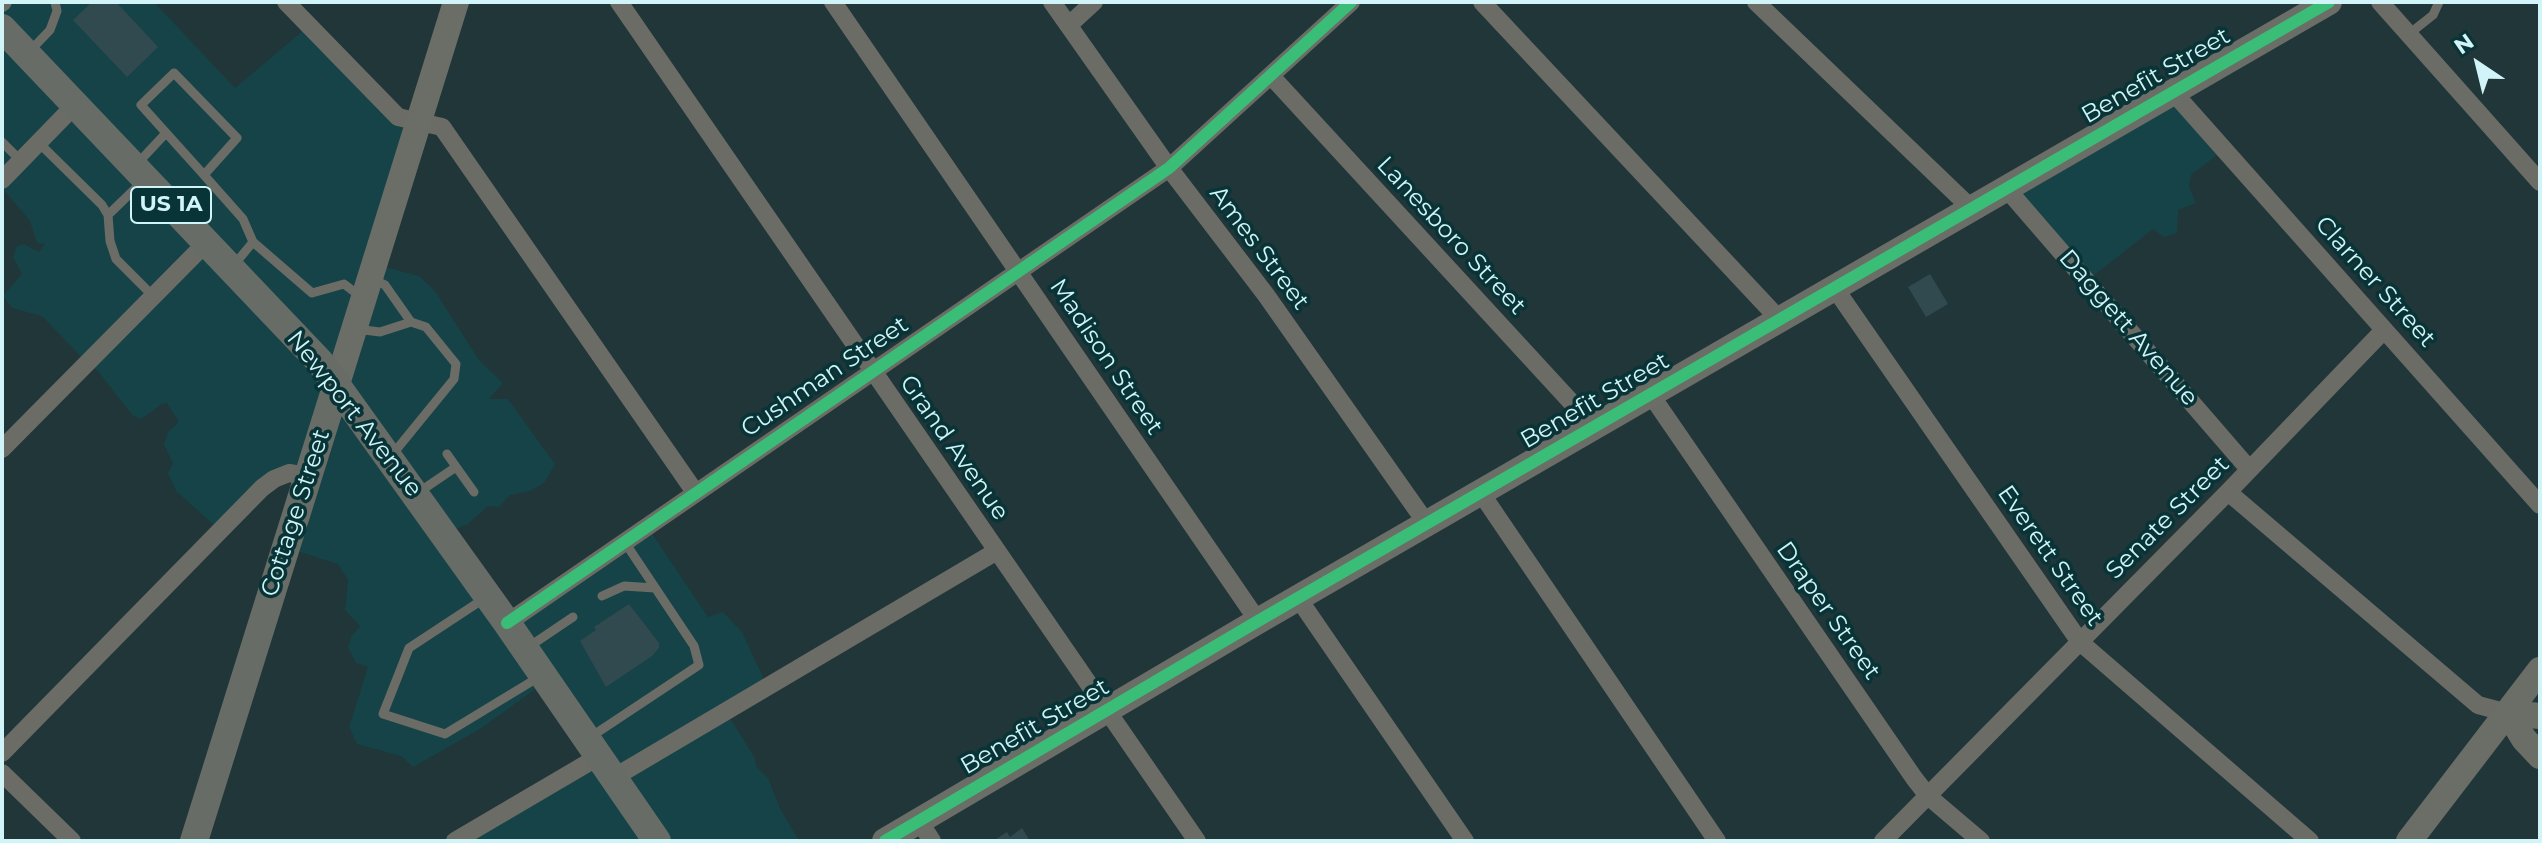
<!DOCTYPE html>
<style>
body{margin:0}
#map{position:relative;width:2542px;height:843px;overflow:hidden;background:#203638;font-family:Montserrat,sans-serif}
canvas{display:block}
.frame{position:absolute;inset:0;border:4px solid #d0f4f7;pointer-events:none}
.north{position:absolute;left:2438px;top:24px;width:80px;height:80px;-webkit-text-stroke:6px #083437;paint-order:stroke;rotate:325deg;font-size:22px;font-weight:700;line-height:32px;text-align:center;color:#d0f4f7}
.north::after{content:'';display:block;margin:auto;width:28px;height:36px;background:#d0f4f7;clip-path:polygon(50% 0,100% 100%,50% 72%,0 100%)}
</style>
<div id="map">
<canvas width="2542" height="843"></canvas>
<div class="frame"></div>
<div class="north">N</div>
</div>
<script>
const c = document.querySelector('canvas').getContext('2d');
c.lineJoin = 'round';
function paint(path, color) { c.fillStyle = color; c.fill(path, 'evenodd'); }
const poly = rows => new Path2D(rows.map(r => 'M' + r).join(''));
function trace(path, color, width, dash) { c.strokeStyle = color; c.lineWidth = width; c.lineCap = dash ? 'butt' : 'round'; c.setLineDash(dash || []); c.stroke(path); }
function drawText(font, color, halo, rows, align = 'center') {
  c.font = font + ' Montserrat,sans-serif'; c.lineWidth = 7; c.setLineDash([]); c.textBaseline = 'middle'; c.strokeStyle = halo; c.fillStyle = color; for (const [text, x, y, turn = 0] of rows) {
    c.save(); c.translate(x, y); c.rotate((+turn || 0) * Math.PI / 180); c.textAlign = isNaN(turn) ? turn : align; if (halo) c.strokeText(text, 0, 0); c.fillText(text, 0, 0); c.restore();
  }
}
paint(poly([
 [7,2,154,2,235,88,305,29,416,131,382,266,419,276,435,291,479,360,503,383,489,399,508,399,555,464,545,482,530,491,510,495,499,507,488,506,468,524,446,533,508,622,651,532,708,617,723,612,742,632,768,688,728,715,755,758,756,766,768,778,780,808,799,841,461,841,598,763,544,683,480,729,413,767,401,756,357,744,349,727,368,667,356,663,348,647,351,637,360,626,345,610,348,580,338,564,294,550,314,481,289,475,222,532,176,491,168,473,173,464,164,444,168,432,179,422,167,403,162,404,141,419,133,416,98,371,86,362,42,316,12,308,3,296,22,274,13,257,17,246,24,244,39,252,45,244,37,243,30,221,2,188,2,7],
 [2172,95,2225,149,2191,175,2189,187,2196,203,2178,210,2177,233,2164,237,2153,229,2088,280,2015,187]
]), '#164347');
paint(poly([
 [92,2,116,2,158,47,127,77,73,20],
 [1930,274,1948,304,1926,317,1908,287],
 [629,604,659,643,659,648,652,656,606,687,580,641,596,630,594,627],
 [1022,828,1030,841,993,841,1007,832,1010,837]
]), '#314a4f');
trace(poly([
 [2409,34,2433,15,2439,2],
 [29,52,50,30,57,11,55,2],
 [2,142,21,161],
 [39,143,102,205,108,215,110,241,116,259,153,296],
 [137,164,166,133],
 [204,175,141,105,174,73,237,138,204,175,243,219,253,242,312,293,344,284,361,297],
 [108,215,143,181],
 [234,265,253,242],
 [371,278,385,285,411,322],
 [356,329,380,332,411,322,426,327,456,364,454,379,392,455],
 [447,454,474,492],
 [419,492,456,467],
 [602,596,624,586,655,588],
 [485,598,409,648,383,714,445,734,539,677],
 [530,646,573,617],
 [589,738,699,665,694,646,624,541]
]), '#6c6c66', 9);
trace(poly([
 [286,2,398,117,442,127,695,492],
 [619,2,1197,841],
 [833,2,1258,621],
 [1052,2,1169,168,1266,295,1427,524],
 [1482,2,1779,319],
 [1756,2,1972,209],
 [2380,2,2540,182],
 [2,3,3,2],
 [1069,25,1094,2],
 [1272,77,1595,428],
 [2173,92,2540,505],
 [2,180,75,105],
 [2006,188,2249,469],
 [1834,287,2080,642,2310,841],
 [1651,395,1914,778,1928,796,1981,841],
 [2,449,207,242],
 [2228,492,2478,705,2508,713],
 [1481,493,1717,841],
 [1298,598,1465,841],
 [507,623,1169,168,1351,2],
 [2,753,262,488,274,479,289,473,307,476],
 [2,773,72,841],
 [613,778,997,551],
 [919,821,932,841],
 [455,841,598,757],
 [1883,841,2228,492,2384,330]
]), '#6c6c66', 18);
trace(poly([
 [337,384,456,2],
 [2508,713,2524,739,2540,756],
 [2508,713,2540,716],
 [885,841,1258,621,2329,2],
 [2409,841,2540,670]
]), '#6b6d67', 26);
trace(poly([
 [2,28,320,362,507,623,657,841],
 [194,841,337,384]
]), '#676c66', 28);
trace(poly([
 [507,623,1169,168,1351,2],
 [885,841,1258,621,2329,2]
]), '#3abd76', 12);
for (const [x, y, w] of [
 [171,205,80]
]) { const box = new Path2D(); box.roundRect(x - w / 2, y - 18, w, 36, 6); c.fillStyle = '#083437'; c.fill(box); trace(box, '#d0f4f7', 2); }
drawText('bold 22px', '#d0f4f7', null, [
 ["US 1A",171,205]
]);
drawText('24px', '#d0f4f7', '#083437', [
 ["Benefit Street",2156,76,-30],
 ["Lanesboro Street",1451,236,47],
 ["Ames Street",1259,248,53],
 ["Clarner Street",2375,282,48],
 ["Daggett Avenue",2128,328,49],
 ["Madison Street",1106,357,56],
 ["Cushman Street",825,377,-34],
 ["Benefit Street",1595,401,-30],
 ["Newport Avenue",354,414,52],
 ["Grand Avenue",954,448,55],
 ["Cottage Street",296,513,-72],
 ["Senate Street",2168,518,-45],
 ["Everett Street",2050,556,55],
 ["Draper Street",1828,611,55],
 ["Benefit Street",1035,727,-30]
]);
</script>
